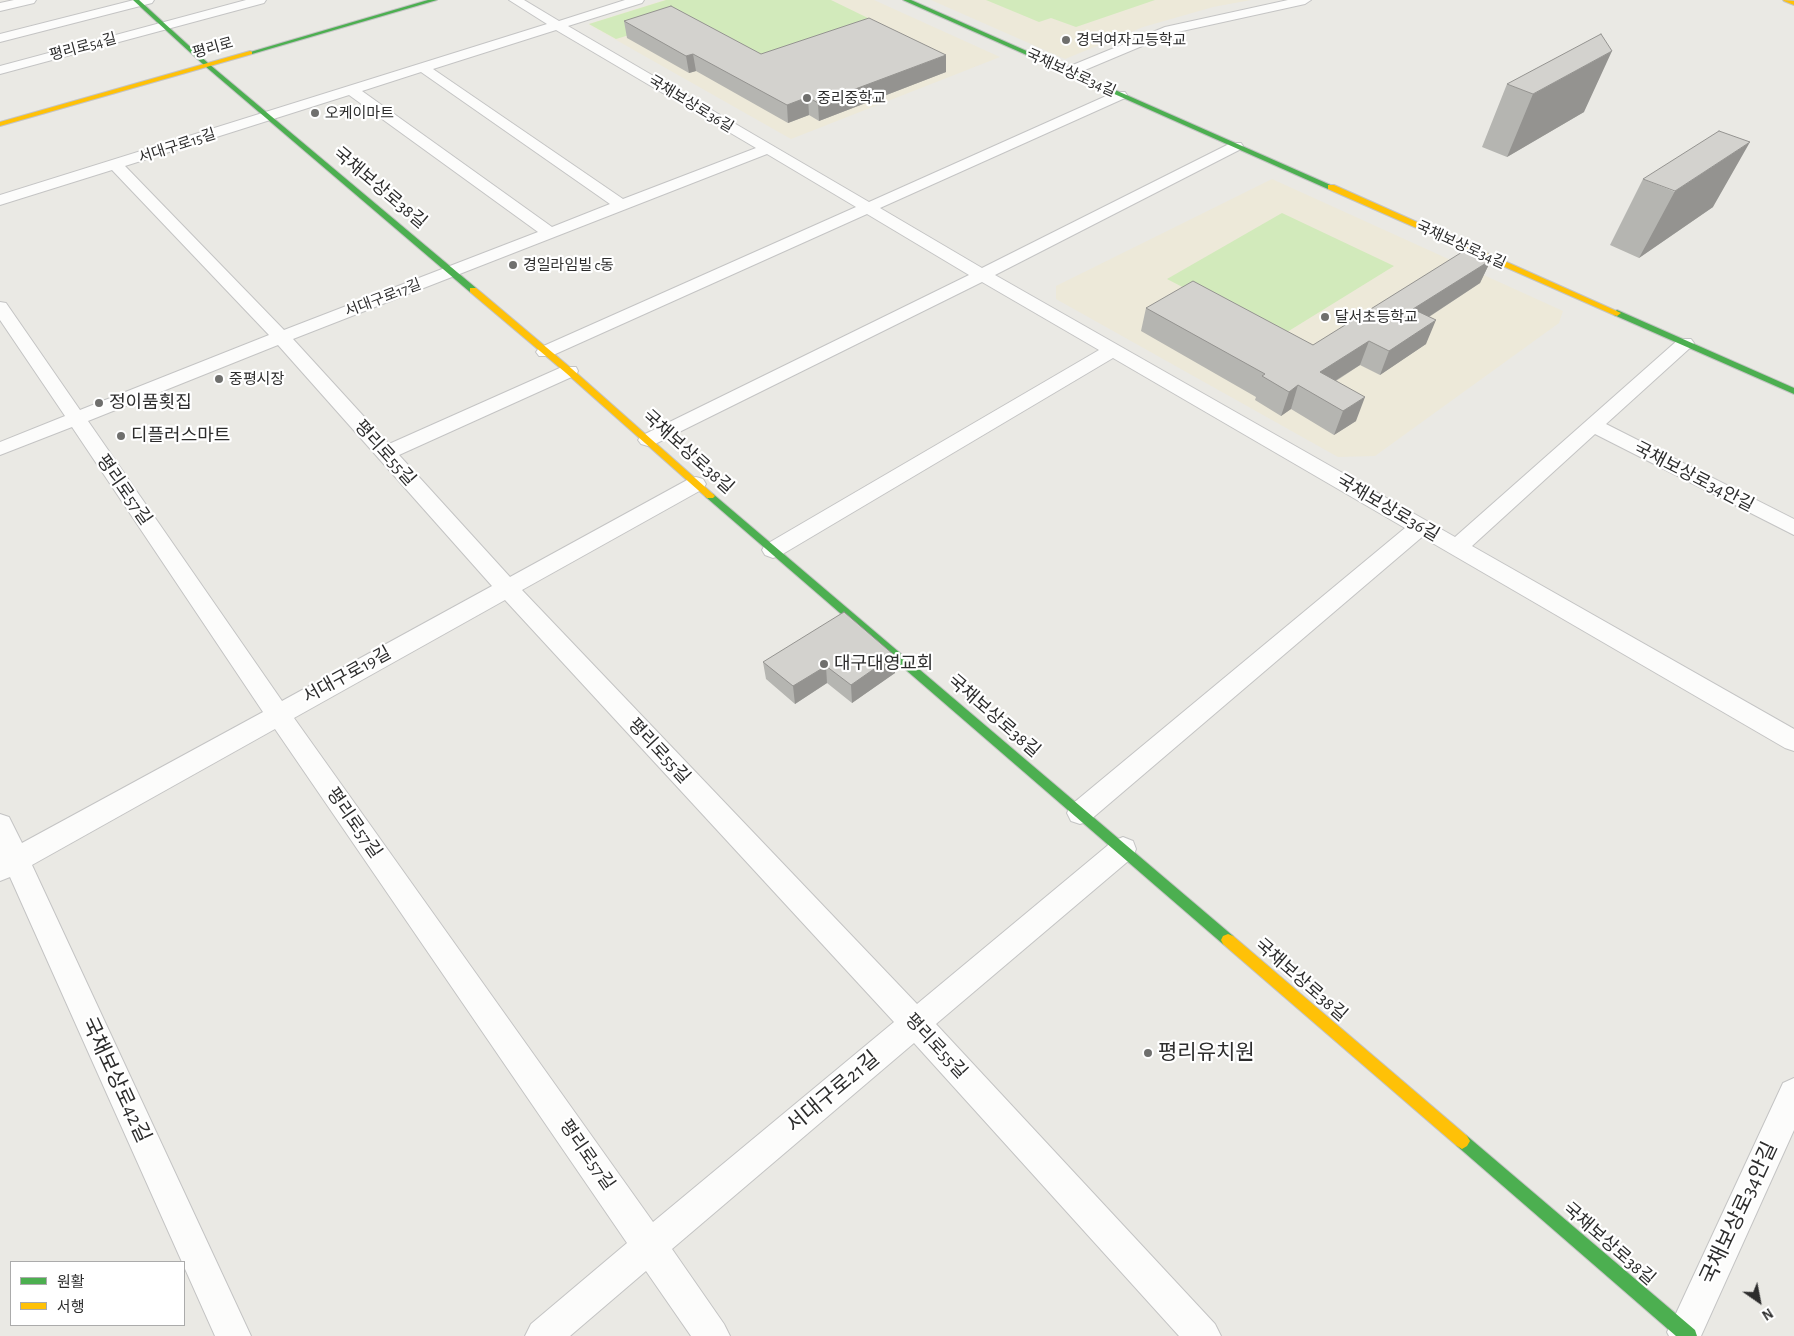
<!DOCTYPE html>
<meta charset="utf-8">
<style>
body{margin:0}
#map{position:relative;width:1794px;height:1336px;overflow:hidden;background:#eae9e4;font-family:"Alegreya Sans","Noto Sans KR",sans-serif}
canvas{display:block}
.legend{position:absolute;left:10px;top:1261px;width:175px;height:65px;box-sizing:border-box;background:#fff;border:1px solid #ababab;margin:0;padding:6px 9px;list-style:none;font-size:15px;color:#2d2d2d}
.legend li{display:flex;align-items:center;gap:10px;height:25px}
.legend b{width:25px;border:1px solid #ababab}
.north{position:absolute;left:1734px;top:1276px;width:50px;height:50px;-webkit-text-stroke:4px #fff;paint-order:stroke;rotate:147deg;font-size:14px;font-weight:700;line-height:20px;text-align:center;color:#2d2d2d}
.north::after{content:'';display:block;margin:auto;width:18px;height:22px;background:#2d2d2d;clip-path:polygon(50% 0,100% 100%,50% 72%,0 100%)}
</style>
<div id="map">
<canvas width="1794" height="1336"></canvas>
<ul class="legend">
<li><b style="height:6px;background:#4caf50"></b>원활</li>
<li><b style="height:6px;background:#ffc107"></b>서행</li>
</ul>
<div class="north">N</div>
</div>
<script>
const c = document.querySelector('canvas').getContext('2d');
c.lineJoin = 'round';
function paint(path, color) { c.fillStyle = color; c.fill(path, 'evenodd'); }
const poly = rows => new Path2D(rows.map(r => 'M' + r).join(''));
function trace(path, color, width, dash) { c.strokeStyle = color; c.lineWidth = width; c.lineCap = dash ? 'butt' : 'round'; c.setLineDash(dash || []); c.stroke(path); }
function drawText(font, color, halo, rows, align = 'center') {
  c.font = font + ' "Alegreya Sans","Noto Sans KR",sans-serif'; c.lineWidth = 4.5; c.setLineDash([]); c.textBaseline = 'middle'; c.strokeStyle = halo; c.fillStyle = color; for (const [text, x, y, turn = 0] of rows) {
    c.save(); c.translate(x, y); c.rotate((+turn || 0) * Math.PI / 180); c.textAlign = isNaN(turn) ? turn : align; if (halo) c.strokeText(text, 0, 0); c.fillText(text, 0, 0); c.restore();
  }
}
paint(poly([
 [664,0,874,0,1000,57,791,139,588,24],
 [931,0,1251,0,1213,7,1143,27,1065,59],
 [1272,179,1563,311,1559,323,1375,456,1338,457,1056,299,1056,286]
]), '#ede9d9');
paint(poly([
 [666,0,831,0,870,19,870,24,752,65,672,22,616,39,589,24],
 [986,0,1155,0,1076,27,1051,18,1039,22],
 [1282,213,1394,266,1279,337,1167,279]
]), '#d2eabb');
const street = poly([
 [14,0,36,0,34,3,0,11,0,3,14,0],
 [134,0,154,0,152,3,0,42,0,34,134,0],
 [246,0,266,0,264,3,0,74,0,66,246,0],
 [509,0,524,0,559,21,625,0,644,0,642,3,568,26,869,202,1115,92,1125,92,1127,95,1125,98,880,208,982,268,1231,143,1241,143,1243,146,1241,149,995,275,1455,537,1679,339,1691,339,1694,343,1691,347,1606,424,1794,519,1794,535,1595,434,1472,546,1794,729,1794,751,1785,748,1422,537,1089,821,1080,824,1071,821,1067,813,1071,805,1405,528,1113,358,781,555,773,558,765,555,762,550,765,545,1099,350,982,282,655,444,648,446,641,444,638,440,641,436,969,275,867,214,551,356,539,356,536,352,539,348,856,207,767,154,293,339,389,444,562,367,576,367,578,371,576,375,399,455,510,577,689,479,696,477,703,479,706,484,703,489,522,590,917,1004,1113,841,1123,837,1133,841,1136,849,1133,857,936,1024,1215,1324,1221,1336,1179,1336,914,1043,672,1249,724,1324,730,1336,691,1336,646,1271,570,1336,525,1336,531,1324,627,1243,275,729,32,865,251,1336,215,1336,10,877,0,881,0,814,9,817,22,843,263,712,72,427,0,455,0,442,65,416,0,320,0,302,6,303,80,410,269,335,112,170,0,205,0,195,547,24,509,0],
 [556,30,756,148,623,199,433,69,556,30],
 [421,72,610,204,552,227,362,91,421,72],
 [349,95,538,232,284,330,125,166,349,95],
 [278,345,492,586,282,701,88,421,278,345],
 [505,600,894,1022,653,1222,294,718,505,600],
 [1288,0,1311,0,1305,4,1173,33,1073,75,1068,76,1061,72,1063,69,1165,27,1288,0],
 [1794,1078,1794,1130,1701,1336,1669,1336,1667,1332,1673,1320,1783,1083,1794,1078]
]);
const fast = poly([
 [133,0,139,0,209,64,476,288,476,292,470,292,205,66,133,0],
 [428,0,437,0,252,54,247,53,428,0],
 [903,0,911,0,1335,187,1328,189,903,0],
 [1617,310,1794,388,1794,394,1614,315,1613,313,1617,310],
 [710,493,713,494,1233,936,1235,940,1233,944,1228,946,1223,944,707,498,705,496,710,493],
 [1462,1133,1467,1136,1695,1330,1697,1336,1676,1336,1457,1146,1454,1141,1457,1136,1462,1133]
]);
const slow = poly([
 [1783,0,1794,1,1794,5,1784,1,1783,0],
 [250,51,252,52,252,54,0,126,0,122,250,51],
 [1328,185,1334,185,1621,313,1617,316,1614,315,1328,189,1328,185],
 [470,288,476,288,572,369,713,494,715,496,713,498,707,498,566,373,470,292,470,288],
 [1228,934,1233,936,1467,1136,1470,1141,1467,1146,1462,1149,1457,1146,1223,944,1221,940,1223,936,1228,934]
]);
trace(street, '#c4c4c4', 2);
trace(fast, '#c4c4c4', 2);
trace(slow, '#c4c4c4', 2);
paint(street, '#fcfcfb');
paint(fast, '#4caf50');
paint(slow, '#ffc107');
paint(poly([
 [624,21,761,54,946,72,819,121,809,115,788,123,696,71,689,73,627,38],
 [1507,84,1584,112,1507,157,1482,147],
 [1643,179,1713,207,1639,258,1610,245],
 [1491,260,1480,283,1429,317,1426,344,1380,375,1360,365,1336,381,1356,421,1334,435,1291,409,1281,416,1255,400,1256,397,1141,331,1146,308,1313,345],
 [894,655,895,673,852,703,827,683,795,704,766,679,763,662]
]), '#b5b5b1');
paint(poly([
 [1612,51,1584,112,1507,157,1533,94],
 [693,54,696,71,689,73,686,56],
 [946,55,946,72,819,121,818,103],
 [808,97,809,115,788,123,787,105],
 [1750,142,1713,207,1639,258,1675,191],
 [1491,260,1480,283,1404,333,1413,309],
 [1436,320,1426,344,1380,375,1389,351],
 [1369,341,1360,365,1314,394,1320,372],
 [1298,385,1291,409,1281,416,1289,392],
 [1365,397,1356,421,1334,435,1343,411],
 [894,655,895,673,852,703,851,685],
 [826,666,827,683,795,704,793,686]
]), '#949390');
const building = poly([
 [671,6,761,54,869,18,946,55,818,103,808,97,787,105,693,54,686,56,624,21,671,6],
 [1601,34,1612,51,1533,94,1507,84,1601,34],
 [1719,131,1750,142,1675,191,1643,179,1719,131],
 [1467,249,1491,260,1413,309,1436,320,1389,351,1369,341,1320,372,1365,397,1343,411,1298,385,1289,392,1262,376,1265,374,1146,308,1193,281,1313,345,1467,249],
 [844,612,894,655,851,685,826,666,793,686,763,662,844,612]
]);
paint(building, '#d3d2ce');
trace(building, '#949390', 1);
for (const [x, y, r, color] of [
 [1066,40,5,"#6f6f6d"],
 [807,98,5,"#6f6f6d"],
 [315,113,5,"#6f6f6d"],
 [513,265,5,"#6f6f6d"],
 [1325,317,5,"#6f6f6d"],
 [219,379,5,"#6f6f6d"],
 [99,403,5,"#6f6f6d"],
 [121,436,5,"#6f6f6d"],
 [824,664,5,"#6f6f6d"],
 [1148,1053,5,"#6f6f6d"]
]) { const dot = new Path2D(); dot.arc(x, y, r, 0, 2 * Math.PI); c.fillStyle = color; c.fill(dot); trace(dot, '#fff', 2); }
drawText('15px', '#2d2d2d', '#fff', [
 ["경덕여자고등학교",1076,40],
 ["중리중학교",817,98],
 ["오케이마트",325,113],
 ["경일라임빌 c동",523,265],
 ["달서초등학교",1335,317],
 ["중평시장",229,379]
], 'left');
drawText('15px', '#2d2d2d', '#fff', [
 ["평리로54길",83,47,-15],
 ["평리로",213,48,-16],
 ["국채보상로34길",1071,73,24],
 ["국채보상로36길",691,104,31],
 ["서대구로15길",177,146,-18],
 ["국채보상로34길",1461,245,24],
 ["서대구로17길",383,298,-21]
]);
drawText('18px', '#2d2d2d', '#fff', [
 ["국채보상로38길",380,188,40],
 ["국채보상로38길",688,452,42],
 ["평리로55길",385,453,48],
 ["국채보상로34안길",1694,477,27],
 ["평리로57길",124,490,55],
 ["국채보상로36길",1388,508,30],
 ["서대구로19길",347,675,-29],
 ["국채보상로38길",994,716,41],
 ["평리로55길",659,751,47],
 ["평리로57길",354,823,55],
 ["국채보상로38길",1301,980,41],
 ["평리로55길",936,1046,47],
 ["평리로57길",587,1155,55],
 ["국채보상로38길",1609,1244,41]
]);
drawText('18px', '#2d2d2d', '#fff', [
 ["정이품횟집",109,403],
 ["디플러스마트",131,436],
 ["대구대영교회",834,664]
], 'left');
drawText('21px', '#2d2d2d', '#fff', [
 ["평리유치원",1158,1053]
], 'left');
drawText('21px', '#2d2d2d', '#fff', [
 ["국채보상로42길",116,1080,65],
 ["서대구로21길",833,1092,-40],
 ["국채보상로34안길",1739,1213,-65]
]);
</script>
